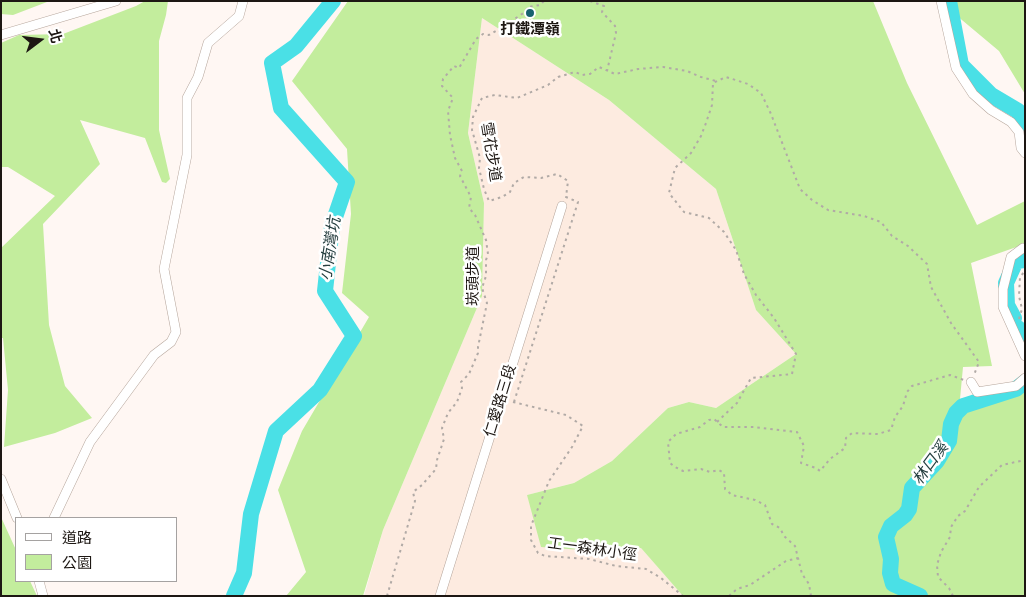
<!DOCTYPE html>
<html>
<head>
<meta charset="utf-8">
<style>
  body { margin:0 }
  #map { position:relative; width:1026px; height:597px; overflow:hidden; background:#fff7f3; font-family:"Sofia Sans Condensed","Noto Sans TC",sans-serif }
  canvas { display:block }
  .frame { position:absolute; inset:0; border:2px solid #1d1713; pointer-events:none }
  .legend { position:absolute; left:15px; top:517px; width:162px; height:65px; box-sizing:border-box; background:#fff; border:1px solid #a5a2a1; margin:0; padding:6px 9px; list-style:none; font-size:15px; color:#1d1713 }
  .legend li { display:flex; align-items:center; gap:10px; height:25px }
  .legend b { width:25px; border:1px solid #a5a2a1 }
  .north { position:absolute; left:15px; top:15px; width:50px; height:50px; -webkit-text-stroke:4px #fff; paint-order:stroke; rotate:75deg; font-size:14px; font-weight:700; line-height:20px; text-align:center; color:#1d1713 }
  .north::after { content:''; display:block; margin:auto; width:18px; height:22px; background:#1d1713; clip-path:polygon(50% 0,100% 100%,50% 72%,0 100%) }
</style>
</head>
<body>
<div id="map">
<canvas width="1026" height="597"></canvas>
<div class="frame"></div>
<ul class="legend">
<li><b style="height:6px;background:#fff"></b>道路</li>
<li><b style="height:14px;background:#c3ed9d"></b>公園</li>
</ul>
<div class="north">北</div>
</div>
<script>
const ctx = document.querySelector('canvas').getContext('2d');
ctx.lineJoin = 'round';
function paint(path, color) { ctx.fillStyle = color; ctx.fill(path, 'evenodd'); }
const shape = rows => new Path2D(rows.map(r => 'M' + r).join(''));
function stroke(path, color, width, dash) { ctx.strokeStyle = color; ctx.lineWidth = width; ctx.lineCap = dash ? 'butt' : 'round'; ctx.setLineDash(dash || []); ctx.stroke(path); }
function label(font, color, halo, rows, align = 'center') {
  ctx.font = font + ' "Sofia Sans Condensed","Noto Sans TC",sans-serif'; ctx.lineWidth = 5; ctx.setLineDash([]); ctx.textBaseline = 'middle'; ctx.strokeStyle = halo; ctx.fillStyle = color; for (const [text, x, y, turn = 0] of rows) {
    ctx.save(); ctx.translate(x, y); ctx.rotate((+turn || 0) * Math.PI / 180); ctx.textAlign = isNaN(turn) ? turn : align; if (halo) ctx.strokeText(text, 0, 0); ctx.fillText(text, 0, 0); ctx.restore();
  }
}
paint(shape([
  [482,18,609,100,716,189,756,310,796,354,716,408,689,402,668,408,612,461,574,483,527,495,609,552,626,548,641,548,683,596,364,596,383,530,482,296,484,203,468,133]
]), '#fdebe0');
paint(shape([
  [1,1,42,1,47,2,13,15,1,14],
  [145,1,168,1,166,15,159,41,159,130,170,179,166,183,162,182,145,138,80,120,100,164,43,224,49,325,65,386,92,418,55,433,4,447,8,390,3,338,1,338,1,248,55,196,8,167,1,167,1,43,19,35,63,34,136,6],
  [348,1,873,1,907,83,977,225,1025,201,1025,244,971,263,992,366,963,367,960,399,1023,393,1025,389,1025,596,683,596,641,548,626,548,609,552,541,547,527,495,574,483,612,461,668,408,689,402,716,408,796,354,756,310,716,189,609,100,482,18,468,133,484,203,482,296,383,530,363,596,286,596,306,572,278,490,302,431,369,317,342,293,351,214,347,149,292,81],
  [953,1,1025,1,1025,94,999,51,956,15],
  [1,517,16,550,16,581,30,581,37,596,1,596]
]), '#c3ed9d');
stroke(shape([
  [949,1,961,65,991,95,1018,111,1025,126],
  [1014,318,1007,305,1006,283,1016,261,1025,260],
  [1018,328,1025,342],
  [234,596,244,573,251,514,276,431,320,390,354,336,325,291,332,226,347,182,281,108,272,63,296,46,333,1],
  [920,596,893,584,890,573,891,559,886,537,891,526,905,515,909,509,912,488,937,461,949,441,951,424,956,413,963,406,1016,389,1025,382]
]), '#4ae0e6', 16);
const minor = shape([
  [941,1,956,68,973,94,991,110,1011,122,1019,132,1021,148,1025,153],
  [1,35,116,1],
  [1025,249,1023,248,1011,257,1003,289,1003,307,1025,356],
  [971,382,977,392,1016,386,1025,378],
  [1,479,17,518],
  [54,518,90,442,154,355,171,342,176,332,164,269,187,155,187,98,198,77,208,43,239,16,243,1],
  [39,581,43,596],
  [440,596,562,206]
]);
stroke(minor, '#b6a69c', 10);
stroke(shape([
  [590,1,604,6,602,12,615,26,616,33,607,71],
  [1019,319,1022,309,1019,296,1020,277,1025,271],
  [513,402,566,415,583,426,572,447,549,481,531,526,531,540,538,553,545,556,589,559,616,566,646,569,661,578,683,596],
  [514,402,578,202,566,197,568,181,557,174,541,178,524,177,514,183,510,192,502,197,489,201,484,189,479,168,480,158,472,130,473,117,482,98,495,95,517,98,548,85,558,77,575,72,582,75,590,74,599,67,615,74,638,69,663,67,687,71,701,77,716,81],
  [717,422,737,403,751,378,792,374,796,354,774,318,756,295,744,274,736,250,724,232,709,218,684,212,669,193,675,168,691,153,701,136,706,123,712,105,713,83,726,77,748,84,761,93,771,114,800,189,812,200,828,210,864,216,881,222,892,236,908,246,927,264,931,287,951,323,979,362,974,375],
  [387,596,415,501,413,492,422,485,436,469,437,460,444,439,442,428,448,413,457,402,462,388,461,382,469,374,478,353,478,347,487,303,482,288,486,276,486,260,488,254,486,240,475,215,469,208,471,197,460,176,462,171,455,158,450,135,448,111,453,98,442,86,443,79,454,66,459,68,476,39,483,34,489,35,504,26,525,12,528,7,540,5,544,1],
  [729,596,737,589,750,585,786,561,798,558],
  [811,596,809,584,802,574,795,546,784,536,780,528,772,524,765,505,755,500,732,495,725,489,724,473,719,470,710,472,701,469,683,471,675,467,670,463,668,442,676,434,700,427,709,420,714,419,723,427,754,427,797,432,804,446,801,463,816,468,820,471,830,459,845,448,846,438,852,433,878,434,891,430,895,417,903,406,907,392,912,386,950,375,964,380],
  [953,596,949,588,938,577,937,565,941,552,950,537,951,527,958,516,965,511,979,487,1002,465,1025,460]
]), '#b1aaa6', 2, [2.5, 4]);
stroke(minor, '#fff', 9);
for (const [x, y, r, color] of [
  [530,13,5,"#17626f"]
]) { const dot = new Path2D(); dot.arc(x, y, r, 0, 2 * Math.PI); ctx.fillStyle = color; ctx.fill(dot); stroke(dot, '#fff', 2); }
label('bold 15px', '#1d1713', '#fff', [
  ["打鐵潭嶺",530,30]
]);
label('15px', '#1d1713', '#fff', [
  ["雪花步道",490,152,81],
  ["崁頭步道",474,276,-90],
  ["仁愛路三段",501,401,-73],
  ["工一森林小徑",592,550,8]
]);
label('italic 16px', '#263f40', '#fff', [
  ["小南灣坑",331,249,-81],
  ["林口溪",931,464,-54]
]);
</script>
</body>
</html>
